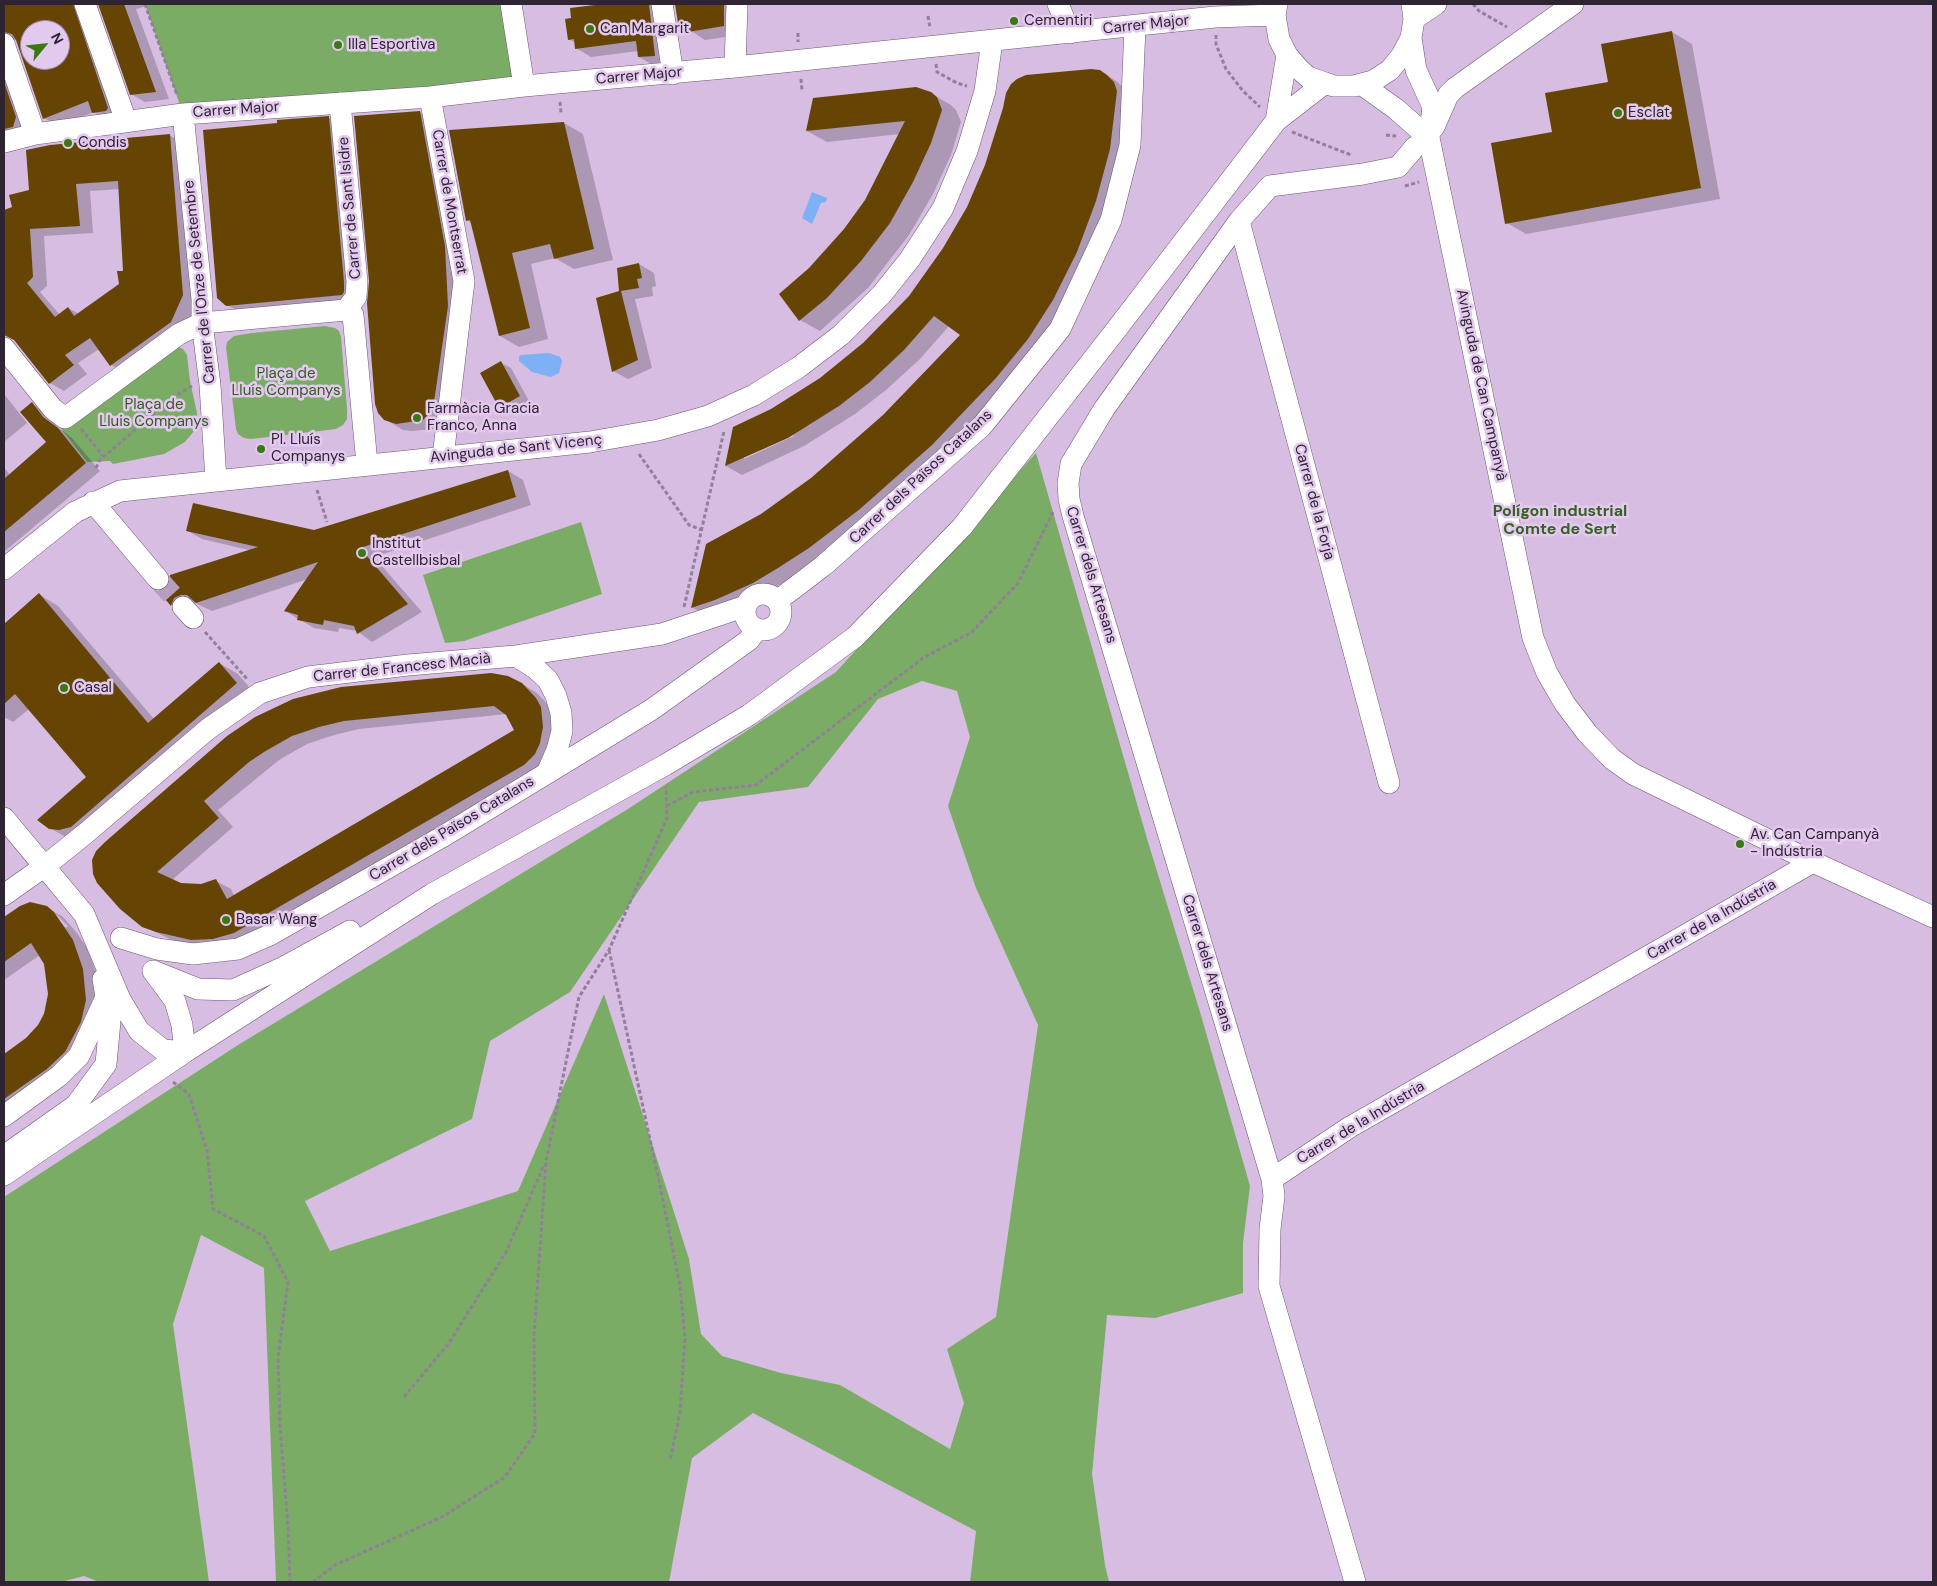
<!DOCTYPE html>
<html>
<head>
<meta charset="utf-8">
<style>
  body { margin:0 }
  #map { position:relative; width:1937px; height:1586px; overflow:hidden; background:#d7bde1; font-family:"DM Sans",sans-serif }
  canvas { display:block }
  .frame { position:absolute; inset:0; border:5px solid #2e2432; pointer-events:none }
  .north { position:absolute; left:20px; top:20px; width:50px; height:50px; box-sizing:border-box; background:#e4c9ef; border:1px solid #9b87a3; border-radius:50%; rotate:62deg; font-size:14px; font-weight:700; line-height:20px; text-align:center; color:#2e2432 }
  .north::after { content:''; display:block; margin:auto; width:18px; height:22px; background:#3a7813; clip-path:polygon(50% 0,100% 100%,50% 72%,0 100%) }
</style>
</head>
<body>
<div id="map">
<canvas width="1937" height="1586"></canvas>
<div class="frame"></div>
<div class="north">N</div>
</div>
<script>
const ctx = document.querySelector('canvas').getContext('2d');
ctx.lineJoin = 'round';
function paint(path, color) { ctx.fillStyle = color; ctx.fill(path, 'evenodd'); }
const shape = rows => new Path2D(rows.map(r => 'M' + r).join(''));
function stroke(path, color, width, dash) { ctx.strokeStyle = color; ctx.lineWidth = width; ctx.lineCap = dash ? 'butt' : 'round'; ctx.setLineDash(dash || []); ctx.stroke(path); }
function label(font, color, halo, rows, align = 'center') {
  ctx.font = font + ' "DM Sans",sans-serif'; ctx.lineWidth = 5; ctx.setLineDash([]); ctx.textBaseline = 'middle'; ctx.strokeStyle = halo; ctx.fillStyle = color; for (const [text, x, y, turn = 0] of rows) {
    ctx.save(); ctx.translate(x, y); ctx.rotate((+turn || 0) * Math.PI / 180); ctx.textAlign = isNaN(turn) ? turn : align; if (halo) ctx.strokeText(text, 0, 0); ctx.fillText(text, 0, 0); ctx.restore();
  }
}
paint(shape([
  [145,4,507,4,524,86,183,114],
  [325,326,335,328,339,331,341,337,347,409,347,419,343,425,336,429,251,439,244,438,238,434,236,429,226,347,227,342,234,336,252,333],
  [177,346,183,349,187,355,190,381,197,413,194,431,185,442,164,454,113,464,110,461,87,462,61,429],
  [1036,453,1148,842,1200,1012,1250,1186,1243,1243,1243,1293,1155,1318,1107,1315,1092,1474,1105,1565,1109,1582,970,1582,976,1531,753,1413,692,1458,669,1582,276,1582,264,1268,201,1235,173,1324,209,1582,99,1582,84,1576,61,1582,4,1582,4,1197,238,1045,628,809,836,672],
  [922,681,957,691,970,737,948,806,976,888,1038,1025,996,1317,947,1349,964,1403,950,1449,840,1385,781,1373,722,1356,701,1334,689,1259,604,994,518,1191,330,1251,305,1201,472,1119,490,1041,570,992,699,802,808,787,878,699],
  [581,522,602,594,464,641,445,643,423,575]
]), '#7bac66');
paint(shape([
  [812,192,827,198,826,202,821,203,812,224,802,218],
  [549,353,560,357,562,361,559,373,551,377,532,372,519,361,519,357,521,355]
]), '#7eb0f5');
paint(shape([
  [4,4,90,4,122,117,107,120,94,112,58,126,44,118,17,39,15,40,8,44,30,126,4,136],
  [30,30,60,30,60,60,30,60],
  [99,4,146,4,147,6,136,9,169,99,145,102,131,94],
  [613,4,669,4,670,64,655,66,639,57,638,51,591,57,576,48,575,43,569,39,572,19,571,9],
  [676,4,740,4,739,35,705,40,679,23],
  [1672,32,1692,44,1720,199,1526,234,1507,223,1554,133,1609,83],
  [1100,71,1116,81,1130,93,1132,101,1085,278,1012,387,825,557,769,591,731,609,708,616,693,608,707,544,761,516,811,479,883,416,962,335,949,326,920,359,886,390,855,414,804,446,742,475,726,466,734,428,772,410,820,380,864,344,910,296],
  [793,434,794,436,744,459,744,456],
  [930,93,951,105,956,110,961,122,951,155,933,194,909,235,868,288,820,331,800,320,810,269,845,230,866,201,900,134,827,142,807,131],
  [420,112,434,121,462,314,442,424,434,429,411,431,403,430,388,421,379,413],
  [328,118,343,126,358,301,242,313,227,305],
  [564,123,583,134,613,260,574,269,555,258,531,264,548,339,519,347,500,336,472,223,467,220],
  [169,135,183,143,197,303,185,330,125,373,111,365,99,349,78,363,87,374,64,391,50,383,16,341,4,332,4,211,14,208,31,190],
  [120,189,124,272,121,284,79,314,68,308,60,315,40,292,47,286,44,236,93,233,90,191],
  [639,264,654,273,656,286,652,287,653,296,635,299,652,368,628,379,613,371,621,292,618,269],
  [501,363,511,368,529,401,509,412,500,407],
  [4,394,27,423,4,442],
  [32,404,46,412,58,427,72,438,100,471,4,552,4,467,10,475,48,443],
  [508,471,523,480,531,505,374,557,422,612,372,642,357,631,339,628,338,632,314,628,285,611,308,579,212,611,195,603,189,606,186,614,172,605,160,592,253,551,202,539,188,531,314,531],
  [40,595,58,606,154,719,219,663,238,674,255,694,69,839,50,828,88,777,29,709,13,722,4,717,4,626],
  [522,684,537,693,551,708,557,736,539,773,229,946,207,948,172,940,143,926,120,908,228,737],
  [507,714,515,731,234,896,231,889,216,881,201,885,181,884,172,880,233,827,218,810,279,760,307,744,334,735,359,729],
  [20,907,46,908,62,916,77,933,88,950,98,979,95,1031,4,1117,4,1055,27,1039,39,1025,48,1003,50,985,46,964,40,955,4,980,4,919],
  [51,912,54,912,68,926,66,928]
]), '#0003');
paint(shape([
  [4,4,73,4,108,108,106,111,92,113,88,101,43,119,16,40,12,34,4,32],
  [30,30,60,30,60,60,30,60],
  [98,4,124,4,156,92,130,95],
  [603,4,649,4,655,56,638,57,636,41,575,49,574,39,568,40,565,19,571,18,570,8],
  [675,4,724,4,724,26,688,32,678,23],
  [1672,31,1701,188,1505,224,1491,143,1552,132,1545,93,1608,82,1601,44],
  [1091,69,1100,70,1107,75,1114,82,1117,91,1110,149,1096,201,1077,252,1053,300,1028,339,996,378,932,445,860,509,809,548,778,568,753,583,715,600,691,608,706,544,761,514,811,478,883,415,960,335,934,316,904,350,870,382,839,406,788,438,725,466,733,427,771,409,820,378,863,343,909,296,943,248,967,207,985,165,1003,108,1006,93,1011,84,1017,79,1026,75],
  [4,82,16,117,13,127,4,129],
  [916,87,931,92,937,97,942,110,931,143,913,182,890,223,861,261,827,298,799,321,779,294,809,268,844,229,865,200,905,121,806,131,813,98],
  [420,111,445,246,448,306,433,409,423,420,396,424,384,420,378,413,375,404,367,303,369,281,354,116],
  [329,116,344,282,344,292,342,295,226,306,217,298,203,130,277,123,277,120],
  [564,122,594,249,554,259,550,244,512,253,530,328,499,336,470,220,466,221,449,130],
  [170,134,183,295,171,322,110,366,90,338,65,355,74,365,49,384,14,340,4,335,4,210,12,207,9,195,29,190,26,150,50,145],
  [118,181,123,271,117,271,119,284,74,316,68,307,55,317,27,283,33,277,30,229,80,226,76,184],
  [639,263,642,278,637,279,639,288,621,291,638,360,612,372,596,298,619,291,617,268],
  [501,361,520,396,499,408,480,373],
  [32,402,43,417,58,428,86,463,4,532,4,479,46,442,20,412],
  [508,470,516,497,360,548,408,604,357,634,354,626,324,620,323,625,297,620,298,615,284,611,318,562,196,603,187,595,181,595,174,598,171,606,158,591,166,588,170,583,170,575,258,547,186,531,193,503,314,530],
  [39,593,148,723,219,662,237,683,71,827,59,830,49,829,37,820,86,777,15,694,4,704,4,624],
  [491,673,508,676,522,683,536,698,541,707,543,727,540,743,535,754,524,765,234,933,213,939,191,940,156,932,142,927,120,909,97,883,93,874,92,860,96,851,105,842,227,736,255,717,293,699,341,687],
  [494,706,506,715,514,730,227,899,216,879,201,884,181,883,157,872,219,818,204,801,249,762,264,752,292,736,319,727,344,721],
  [30,902,47,906,54,912,73,940,83,969,86,1000,81,1022,65,1052,47,1069,4,1099,4,1054,26,1038,38,1025,44,1014,48,994,44,964,31,943,4,962,4,917,20,906]
]), '#664504');
stroke(shape([
  [158,579,183,607]
]), '#b59ebe', 21, [21, 11]);
const minor = shape([
  [85,4,126,121],
  [511,4,524,86],
  [662,4,673,74],
  [1058,4,1070,33],
  [1277,4,1275,15,1279,39,1287,55,1299,69,1308,77,1325,83,1334,86,1354,86,1373,81,1390,70,1402,55,1411,38,1414,19,1412,4],
  [1414,19,1436,4],
  [1411,38,1416,70,1433,107,1429,138,1533,638,1547,673,1565,704,1587,733,1612,759,1633,774,1813,862,1933,917],
  [4,44,35,134],
  [735,67,737,4],
  [1361,84,1396,109,1429,138],
  [430,97,464,281,443,457],
  [340,103,357,282,356,297,346,310],
  [183,114,202,299,202,323,210,385,216,480],
  [1276,121,1287,55],
  [1434,127,1448,95,1455,88,1573,4],
  [4,142,35,134,183,114,430,97,524,86,735,67,1215,17,1275,15],
  [1239,221,1389,783],
  [4,348,53,409,65,418,179,334,202,323,346,310,353,315,367,464],
  [93,502,158,579],
  [4,569,75,512,120,491,590,442,658,430,708,416,754,395,799,367,841,335,882,294,910,259,943,208,967,151,985,91,992,41],
  '745 612a18 18 0 1 1 36 0a18 18 0 1 1-36 0Z',
  [777,601,823,566,982,426,1060,329,1111,220,1130,145,1135,27],
  [183,607,193,618],
  [516,656,535,668,548,680,556,696,561,713,562,731,557,750,548,771],
  [4,818,84,914,120,999,139,1031,163,1050,185,1052],
  [4,895,45,866,86,833,208,729,260,693,308,677,408,665,516,656,662,634,746,606],
  [121,938,157,949,193,954,238,949,270,935,442,837,651,710,749,640,757,629],
  [153,971,198,989,233,990,284,967,350,931],
  [153,971,175,1001,182,1025,185,1052],
  [4,1116,59,1076,79,1056,107,995],
  [4,1156,76,1105,106,1064,110,1021,103,979],
  [4,1175,185,1052,432,894,665,765,749,715,855,637,962,527,1119,326,1276,121,1325,83],
  [1272,1179,1350,1127,1813,862],
  [1355,1582,1269,1286,1270,1229,1274,1196,1272,1179,1073,516,1069,499,1068,483,1071,464,1104,409,1239,221,1270,186,1363,174,1398,167,1415,147,1429,138]
]);
stroke(minor, '#6d5576', 22);
stroke(shape([
  [145,4,177,95],
  [1473,4,1479,11,1507,27],
  [928,16,930,28],
  [798,33,798,42],
  [1216,35,1216,44,1226,69,1243,91,1260,107],
  [936,64,937,72,957,83,967,86],
  [801,79,802,91],
  [560,102,561,113],
  [1292,132,1351,155],
  [1386,135,1396,136],
  [1405,186,1419,182],
  [81,429,104,457],
  [639,454,689,525,702,530],
  [96,468,99,461,173,397,192,386],
  [317,490,327,522],
  [684,607,724,431],
  [205,632,248,680],
  [667,806,693,792,756,785,923,658,972,632,1018,583,1053,512],
  [609,950,659,1181,680,1286,685,1338,680,1412,670,1461],
  [173,1082,189,1094,207,1150,213,1209,264,1236,288,1282,278,1358,280,1425,288,1525,290,1582],
  [404,1397,449,1343,506,1252,544,1165],
  [313,1582,335,1565,442,1517,505,1477,535,1433,534,1335,546,1162,579,997,609,950,667,818,666,787]
]), '#927f9a', 3, [4, 2.5]);
stroke(minor, '#fff', 21);
for (const [x, y, r, color] of [
  [1014,21,5,"#3a7813"],
  [590,29,5,"#3a7813"],
  [338,45,5,"#3a7813"],
  [1618,113,5,"#3a7813"],
  [68,143,5,"#3a7813"],
  [417,418,5,"#3a7813"],
  [261,449,5,"#3a7813"],
  [362,553,5,"#3a7813"],
  [64,688,5,"#3a7813"],
  [1740,844,5,"#3a7813"],
  [226,920,5,"#3a7813"]
]) { const dot = new Path2D(); dot.arc(x, y, r, 0, 2 * Math.PI); ctx.fillStyle = color; ctx.fill(dot); stroke(dot, '#e4c9ef', 2); }
label('15px', '#2e2432', '#e4c9ef', [
  ["Cementiri",1024,21],
  ["Can Margarit",600,29],
  ["Illa Esportiva",348,45],
  ["Esclat",1628,113],
  ["Condis",78,143],
  ["Farmàcia Gracia",427,409],
  ["Franco, Anna",427,426],
  ["Pl. Lluís",271,440],
  ["Companys",271,457],
  ["Institut",372,544],
  ["Castellbisbal",372,561],
  ["Casal",74,688],
  ["Av. Can Campanyà",1750,835],
  ["- Indústria",1750,852],
  ["Basar Wang",236,920]
], 'left');
label('15px', '#2e2432', '#e4c9ef', [
  ["Carrer Major",1146,25,-6],
  ["Carrer Major",639,76,-5],
  ["Carrer Major",236,110,-4],
  ["Carrer de Montserrat",449,202,80],
  ["Carrer de Sant Isidre",350,208,-95],
  ["Carrer de l'Onze de Setembre",200,282,-96],
  ["Avinguda de Can Campanyà",1481,385,78],
  ["Avinguda de Sant Vicenç",516,449,-6],
  ["Carrer dels Països Catalans",921,477,-43],
  ["Carrer de la Forja",1314,502,75],
  ["Carrer dels Artesans",1091,575,73],
  ["Carrer de Francesc Macià",402,668,-6],
  ["Carrer dels Països Catalans",452,829,-31],
  ["Carrer de la Indústria",1712,920,-30],
  ["Carrer dels Artesans",1207,963,73],
  ["Carrer de la Indústria",1361,1123,-31]
]);
label('15px', '#325b1c', '#e4c9ef', [
  ["Plaça de",286,374],
  ["Lluís Companys",286,391],
  ["Plaça de",154,405],
  ["Lluis Companys",154,422]
]);
label('bold 16px', '#386125', '#e4c9ef', [
  ["Polígon industrial",1560,512],
  ["Comte de Sert",1560,530]
]);
</script>
</body>
</html>
